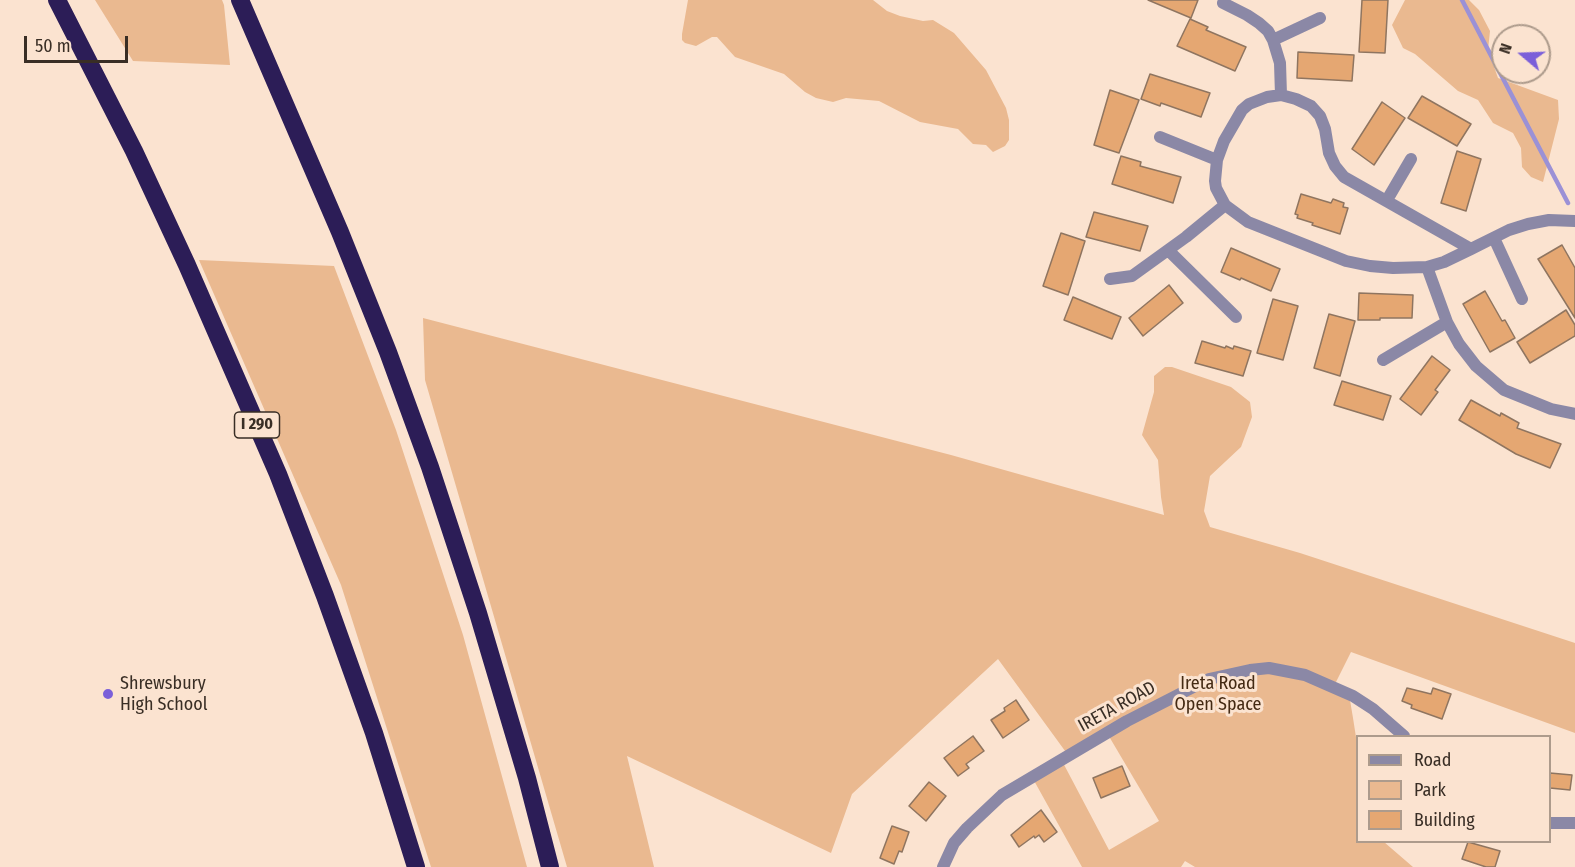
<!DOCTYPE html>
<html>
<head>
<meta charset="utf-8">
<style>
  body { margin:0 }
  #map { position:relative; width:1575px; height:867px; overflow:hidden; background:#fbe3d0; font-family:"Fira Sans Condensed",sans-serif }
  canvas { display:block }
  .legend { position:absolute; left:1356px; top:735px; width:195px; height:108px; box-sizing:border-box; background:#fbe3d0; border:2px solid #ad9b8c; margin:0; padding:8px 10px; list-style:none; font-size:18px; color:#392e25 }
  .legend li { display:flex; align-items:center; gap:12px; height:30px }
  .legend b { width:30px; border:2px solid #ad9b8c }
  .north { position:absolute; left:1491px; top:24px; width:60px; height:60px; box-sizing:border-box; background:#fbe3d0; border:2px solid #ad9b8c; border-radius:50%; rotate:289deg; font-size:16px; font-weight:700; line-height:24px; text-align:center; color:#392e25 }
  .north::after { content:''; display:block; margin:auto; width:21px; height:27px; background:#7b5fd9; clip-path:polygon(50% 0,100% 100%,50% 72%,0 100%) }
  .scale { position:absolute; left:24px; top:36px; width:104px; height:27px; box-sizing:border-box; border:3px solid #392e25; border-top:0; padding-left:8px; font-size:18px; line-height:21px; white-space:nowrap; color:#392e25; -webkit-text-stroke:4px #fbe3d0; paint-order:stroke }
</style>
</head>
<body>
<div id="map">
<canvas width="1575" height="867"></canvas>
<ul class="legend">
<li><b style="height:8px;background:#8b88a6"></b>Road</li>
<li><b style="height:16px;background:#eab990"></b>Park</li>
<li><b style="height:16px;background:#e5a772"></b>Building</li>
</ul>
<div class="north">N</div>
<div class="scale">50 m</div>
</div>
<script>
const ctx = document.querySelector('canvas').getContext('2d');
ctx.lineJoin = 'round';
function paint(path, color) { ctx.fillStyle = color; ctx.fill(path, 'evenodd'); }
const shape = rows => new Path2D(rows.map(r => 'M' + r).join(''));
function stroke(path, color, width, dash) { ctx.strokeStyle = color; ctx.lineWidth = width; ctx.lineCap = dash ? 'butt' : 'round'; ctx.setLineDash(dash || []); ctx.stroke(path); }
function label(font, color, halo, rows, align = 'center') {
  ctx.font = font + ' "Fira Sans Condensed",sans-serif'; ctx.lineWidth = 6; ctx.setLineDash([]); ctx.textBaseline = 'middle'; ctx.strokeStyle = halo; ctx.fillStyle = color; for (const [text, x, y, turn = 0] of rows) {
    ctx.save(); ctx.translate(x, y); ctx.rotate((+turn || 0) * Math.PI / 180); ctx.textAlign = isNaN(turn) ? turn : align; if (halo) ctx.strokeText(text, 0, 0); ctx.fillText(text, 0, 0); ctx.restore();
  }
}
paint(shape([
  [95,0,222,0,224,5,230,65,133,61],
  [688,0,873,0,887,11,900,16,923,21,933,20,954,33,986,70,1006,108,1009,120,1009,140,1005,146,993,152,986,145,973,144,958,129,920,122,879,101,846,98,833,102,816,98,805,92,784,74,735,57,717,37,712,37,696,46,685,43,682,40,682,34],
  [1405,0,1469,0,1479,10,1490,31,1488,50,1498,78,1558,100,1559,119,1543,182,1531,177,1522,167,1521,148,1513,133,1493,123,1478,100,1458,91,1415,54,1403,48,1392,25],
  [199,260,334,266,396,430,463,635,527,867,431,867,341,585],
  [423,318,951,455,1164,515,1161,497,1158,460,1142,435,1154,392,1154,376,1165,367,1172,367,1231,387,1250,402,1252,417,1241,447,1210,476,1204,511,1210,527,1300,553,1575,643,1575,733,1351,652,1334,686,1349,694,1353,718,1358,750,1358,842,1384,842,1413,867,1195,867,1185,861,1181,867,1082,867,1032,777,1061,759,1109,850,1159,821,1107,733,1068,755,998,659,852,794,831,853,627,756,654,867,567,867,425,380]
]), '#eab990');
stroke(shape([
  [1462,0,1568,203]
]), '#9b91d6', 4.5);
const building = shape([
  [1148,0,1198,0,1191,18,1148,0],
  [1362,0,1388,0,1385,53,1359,52,1362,0],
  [1190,19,1208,27,1206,30,1246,47,1235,71,1177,46,1190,19],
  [1298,52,1354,55,1352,81,1297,78,1298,52],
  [1150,74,1210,93,1201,117,1161,103,1160,106,1141,99,1150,74],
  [1110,90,1139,100,1119,153,1094,145,1110,90],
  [1422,96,1471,124,1457,146,1408,118,1422,96],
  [1382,102,1405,118,1374,165,1352,149,1382,102],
  [1457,151,1481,159,1466,211,1441,203,1457,151],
  [1121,156,1141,162,1140,166,1181,177,1173,203,1112,184,1121,156],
  [1301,194,1331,203,1333,199,1344,203,1343,207,1348,208,1340,234,1312,225,1313,223,1297,218,1298,215,1295,214,1301,194],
  [1094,212,1148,226,1140,251,1086,237,1094,212],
  [1061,233,1085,241,1068,295,1043,286,1061,233],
  [1562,245,1575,268,1575,318,1538,259,1562,245],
  [1231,248,1280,269,1271,291,1241,278,1240,280,1221,272,1231,248],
  [1169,285,1183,303,1143,336,1129,318,1169,285],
  [1485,291,1502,321,1505,320,1515,338,1490,352,1463,304,1485,291],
  [1359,293,1413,295,1412,318,1380,318,1380,320,1358,320,1359,293],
  [1073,297,1121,317,1112,339,1064,320,1073,297],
  [1273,299,1298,306,1283,360,1257,353,1273,299],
  [1566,310,1575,325,1575,336,1530,363,1517,342,1566,310],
  [1329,314,1355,321,1340,376,1314,368,1329,314],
  [1202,341,1225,348,1226,346,1233,349,1234,346,1251,351,1243,376,1195,363,1202,341],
  [1432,356,1450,370,1435,390,1438,392,1421,415,1400,399,1432,356],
  [1342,381,1391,396,1383,420,1334,405,1342,381],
  [1471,400,1500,416,1501,413,1519,423,1517,428,1561,444,1550,468,1516,454,1459,420,1471,400],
  [1407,688,1431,694,1433,688,1451,694,1442,719,1411,708,1412,705,1402,701,1407,688],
  [1016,700,1029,720,1003,738,991,720,1005,711,1004,708,1016,700],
  [973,736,984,751,966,764,969,768,958,776,944,758,973,736],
  [1122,766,1130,786,1101,798,1093,778,1122,766],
  [1550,773,1572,775,1570,790,1550,788,1550,773],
  [929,782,946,796,926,821,909,806,929,782],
  [1041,810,1057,832,1044,842,1039,835,1035,838,1034,836,1019,847,1011,835,1041,810],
  [892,826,909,832,902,852,899,851,894,864,880,858,892,826],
  [1468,842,1500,851,1495,867,1486,867,1462,859,1468,842]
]);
paint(building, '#e5a772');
stroke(building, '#8f7560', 1.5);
stroke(shape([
  [1223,3,1247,15,1259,23,1268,31,1273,40],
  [1281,95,1280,63,1273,40,1320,18],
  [1160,137,1217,160],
  [1387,200,1411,159],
  [1494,238,1522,299],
  [1471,249,1344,177,1335,166,1329,153,1325,129,1320,116,1311,106,1296,99,1281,95,1267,97,1249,104,1242,110,1224,141,1217,160,1215,181,1216,188,1225,205,1248,222,1346,261,1370,266,1393,268,1427,267,1444,262,1471,249,1509,230,1528,224,1549,220,1575,221],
  [1168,250,1236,317],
  [1427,267,1447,322,1459,344,1476,366,1504,390,1551,409,1575,414],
  [1110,279,1132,276,1186,237,1225,205],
  [1383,360,1447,322],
  [1550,823,1575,823],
  [943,867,954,843,967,828,1002,795,1127,721,1209,679,1250,670,1269,668,1305,675,1353,696,1373,709,1404,736]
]), '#8b88a6', 12);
stroke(shape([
  [57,0,134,151,187,265,278,474,325,596,374,733,416,867],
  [240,0,340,232,388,352,430,467,478,613,527,778,550,867]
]), '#2c1d57', 18);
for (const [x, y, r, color] of [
  [108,694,6,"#7b5fd9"]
]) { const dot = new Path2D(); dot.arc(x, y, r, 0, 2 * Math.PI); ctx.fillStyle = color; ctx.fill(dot); stroke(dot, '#fbe3d0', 2); }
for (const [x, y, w] of [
  [257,425,45]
]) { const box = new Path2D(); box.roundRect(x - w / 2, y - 13, w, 26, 4.5); ctx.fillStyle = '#fbe3d0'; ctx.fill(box); stroke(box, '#392e25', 1.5); }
label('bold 16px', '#392e25', null, [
  ["I 290",257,425]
]);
label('18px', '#392e25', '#fbe3d0', [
  ["Shrewsbury",120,684],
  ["High School",120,705]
], 'left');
label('18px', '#442a13', '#fbe3d0', [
  ["Ireta Road",1218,684],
  ["Open Space",1218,705]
]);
label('18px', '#392e25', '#fbe3d0', [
  ["IRETA ROAD",1117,707,-29]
]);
</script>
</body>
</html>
